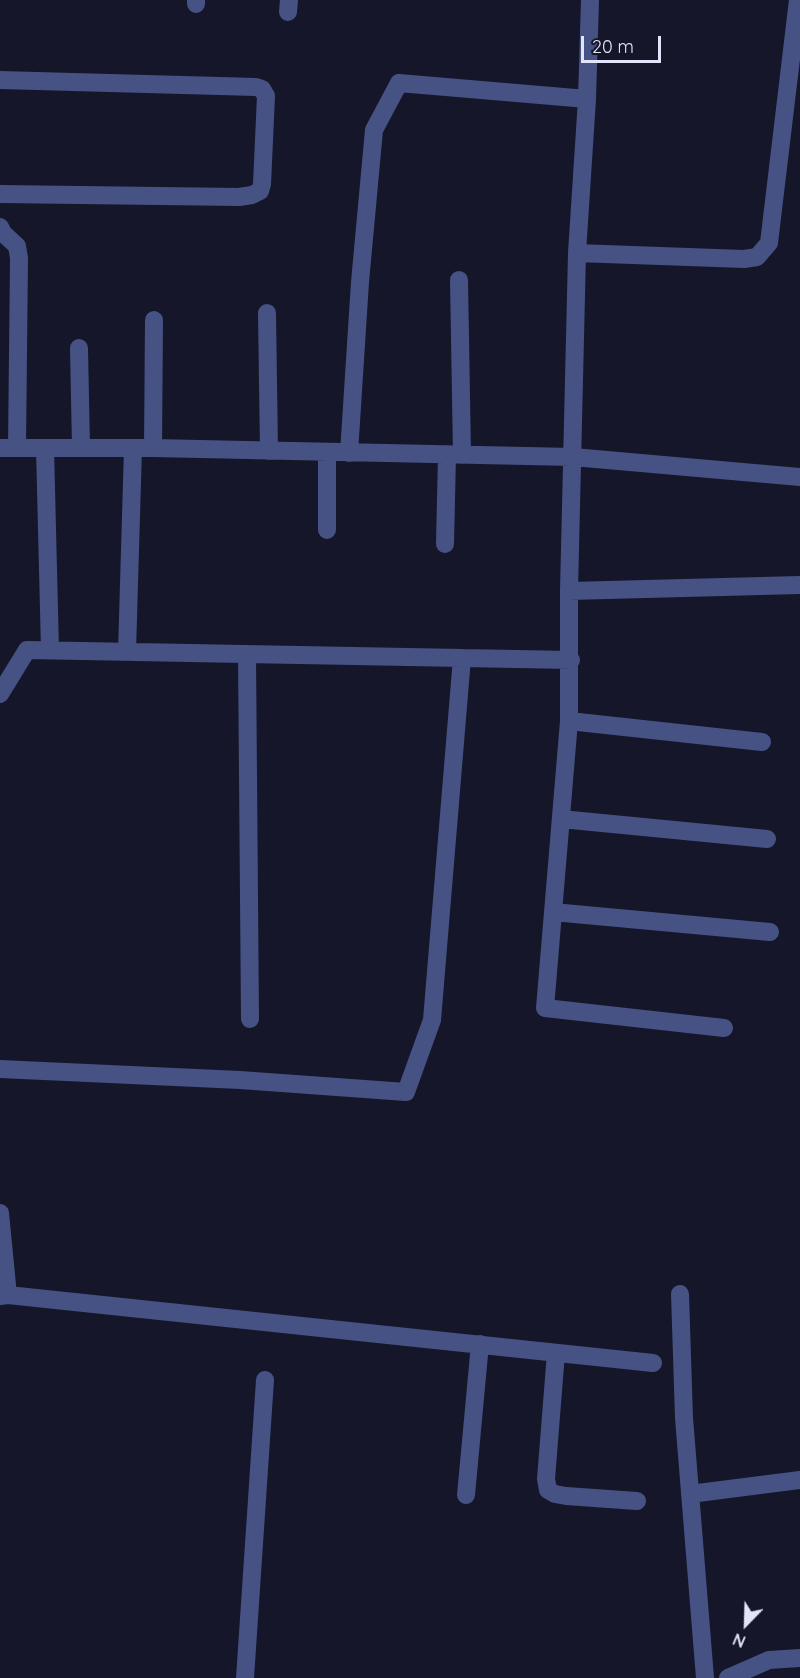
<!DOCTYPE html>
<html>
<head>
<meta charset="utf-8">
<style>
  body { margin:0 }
  #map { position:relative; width:800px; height:1678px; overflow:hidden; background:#15162a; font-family:Quicksand,sans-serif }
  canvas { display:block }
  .north { position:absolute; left:716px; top:1594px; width:60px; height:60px; -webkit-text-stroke:4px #15162a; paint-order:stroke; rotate:203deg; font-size:16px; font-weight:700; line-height:24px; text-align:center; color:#e1e4fb }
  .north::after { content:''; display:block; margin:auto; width:21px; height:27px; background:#e1e4fb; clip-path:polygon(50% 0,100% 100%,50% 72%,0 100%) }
  .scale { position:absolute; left:581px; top:36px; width:80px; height:27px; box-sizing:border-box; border:3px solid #e1e4fb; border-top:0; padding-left:8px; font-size:18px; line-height:21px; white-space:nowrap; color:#e1e4fb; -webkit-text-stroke:4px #15162a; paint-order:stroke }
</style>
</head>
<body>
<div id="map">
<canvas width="800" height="1678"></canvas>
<div class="north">N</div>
<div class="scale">20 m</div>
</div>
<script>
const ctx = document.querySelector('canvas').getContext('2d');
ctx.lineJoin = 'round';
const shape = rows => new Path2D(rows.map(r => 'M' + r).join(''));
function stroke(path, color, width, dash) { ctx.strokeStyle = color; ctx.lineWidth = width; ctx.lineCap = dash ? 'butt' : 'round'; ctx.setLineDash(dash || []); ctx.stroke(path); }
stroke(shape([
  [590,0,587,99,577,253,569,591,569,721,545,1008,724,1028],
  [196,4,196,0],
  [288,12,289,0],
  [0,80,256,87,262,89,266,96,262,184,260,191,252,195,239,197,0,194],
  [0,227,3,233,17,246,19,258,17,448],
  [577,253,744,259,757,257,769,243,798,0],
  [459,280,462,455],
  [267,313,269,451],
  [79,348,81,448],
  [0,448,153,448,573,457,800,477],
  [45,448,50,650],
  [153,448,154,320],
  [349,453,360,282,374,130,399,83,587,99],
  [327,530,327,452],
  [445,544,447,455],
  [569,591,800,585],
  [127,652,133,448],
  [247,654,250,1019],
  [0,694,27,650,571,660],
  [569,721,762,742],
  [561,819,767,839],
  [553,912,770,932],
  [0,1069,240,1080,406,1092,432,1020,462,658],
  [0,1213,8,1295,0,1296],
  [680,1294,684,1418,705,1678],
  [8,1295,653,1363],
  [556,1353,546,1479,548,1490,555,1494,566,1496,637,1501],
  [690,1494,800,1480],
  [466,1495,480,1344],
  [245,1678,265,1380],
  [728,1678,769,1660,800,1658]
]), '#455283', 18);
</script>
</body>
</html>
